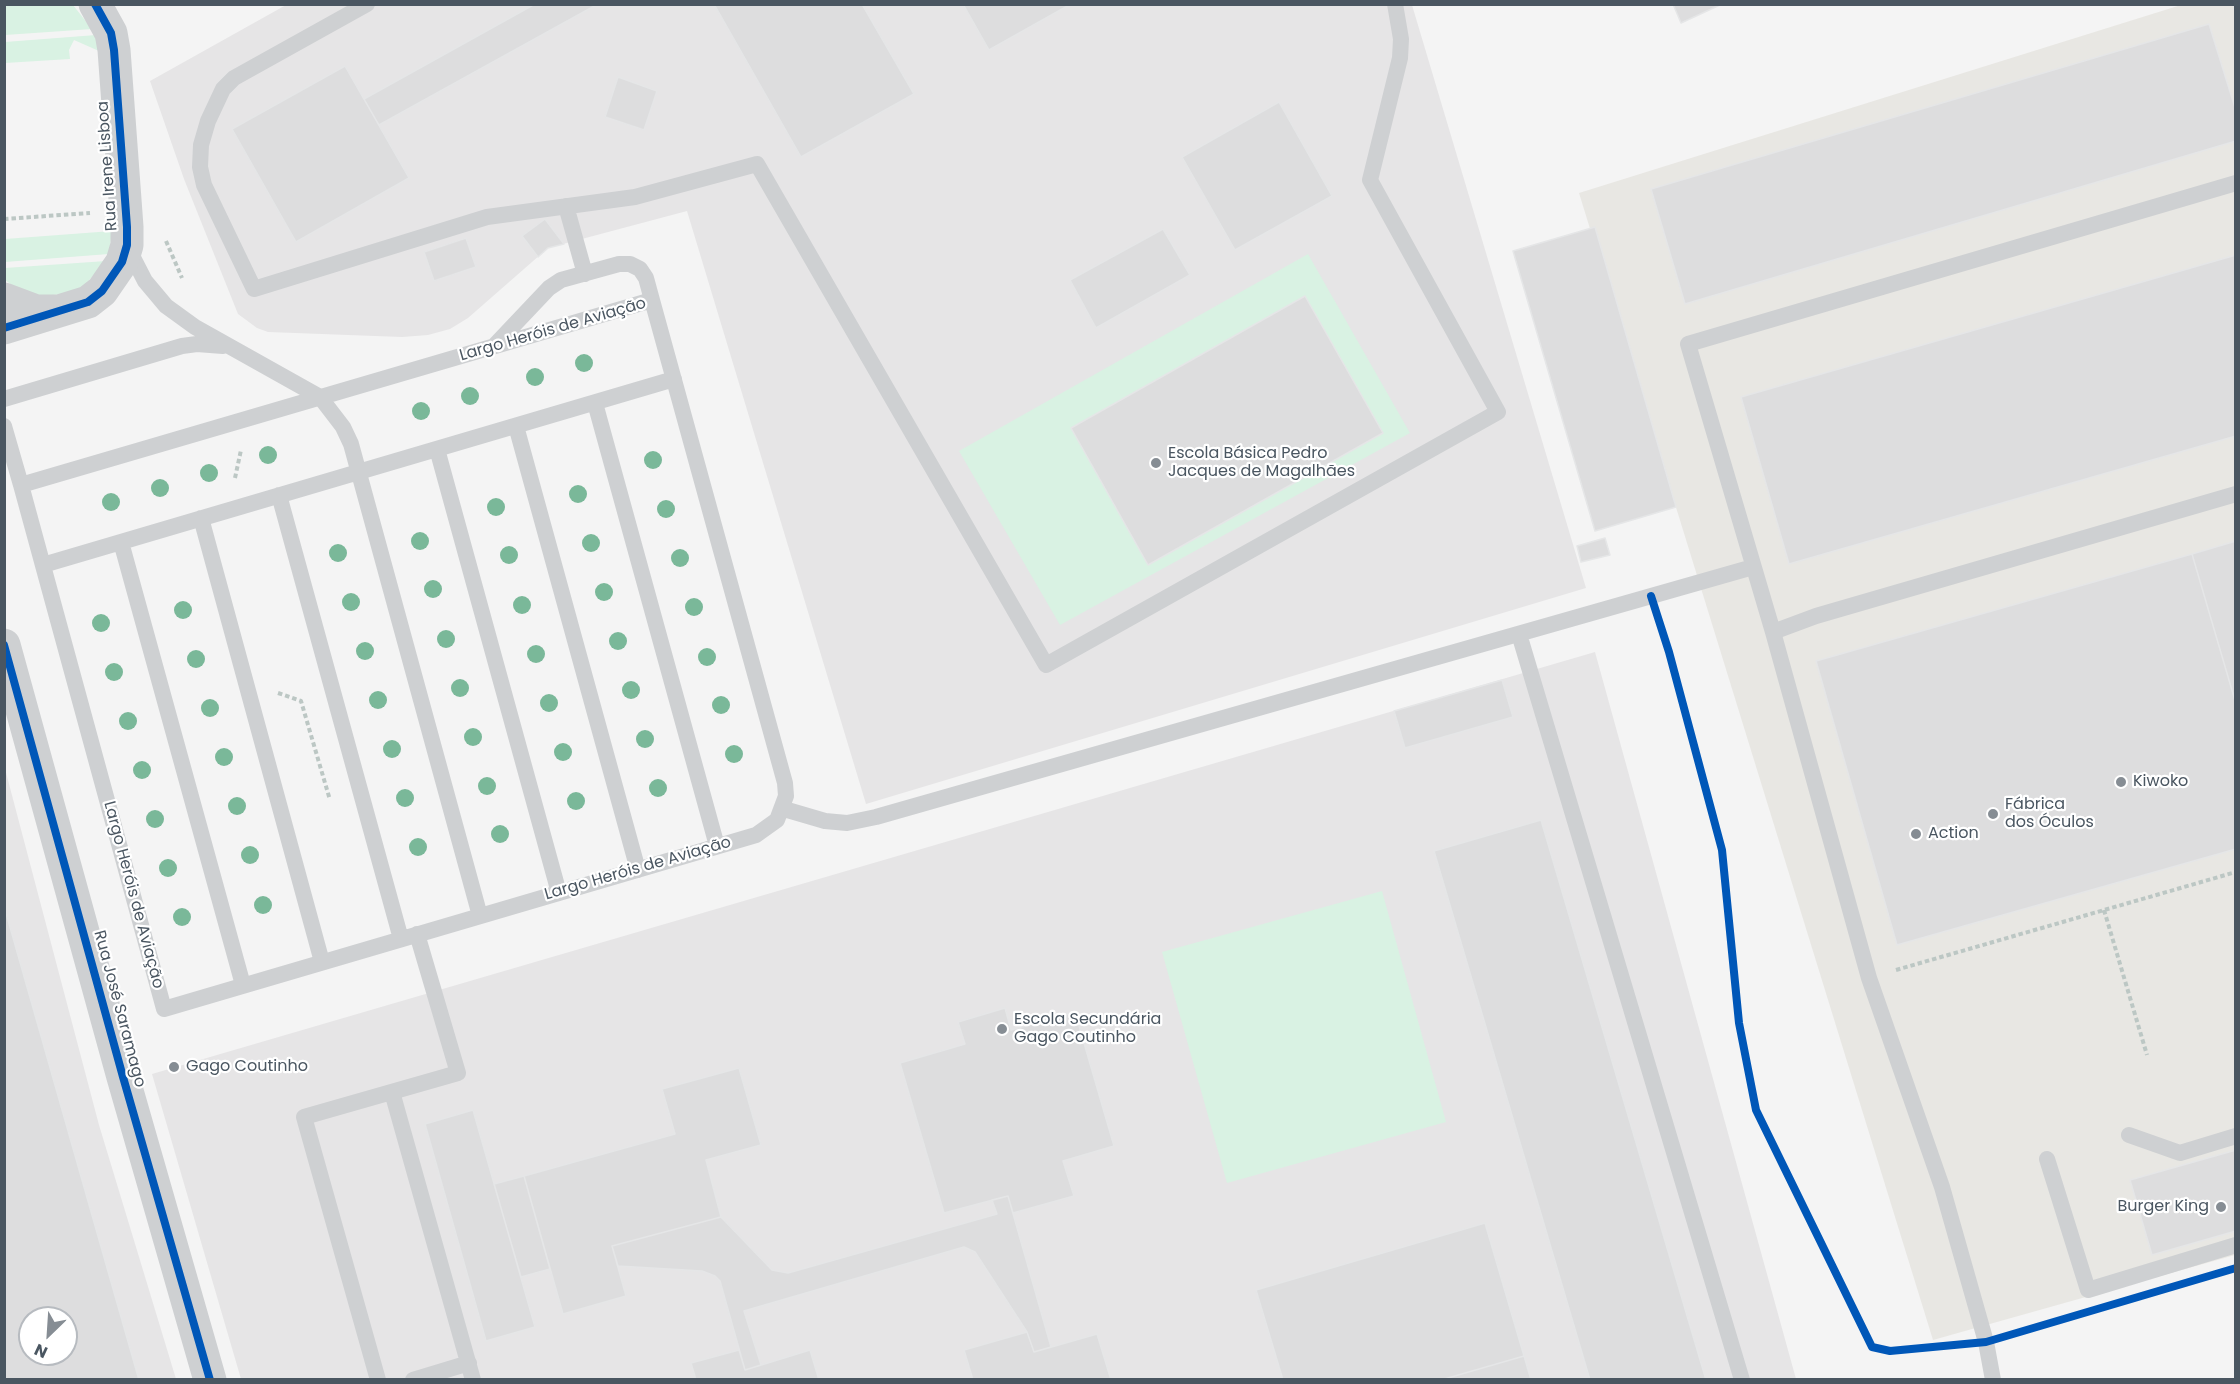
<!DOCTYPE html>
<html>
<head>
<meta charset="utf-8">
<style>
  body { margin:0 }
  #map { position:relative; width:2240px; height:1384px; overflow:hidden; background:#f4f4f4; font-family:Poppins,sans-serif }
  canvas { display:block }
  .frame { position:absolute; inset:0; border:6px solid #4a5661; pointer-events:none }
  .north { position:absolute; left:18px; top:1306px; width:60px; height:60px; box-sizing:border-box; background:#fff; border:2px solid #b7bbc0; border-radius:50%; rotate:205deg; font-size:16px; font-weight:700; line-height:24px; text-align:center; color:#4a5661 }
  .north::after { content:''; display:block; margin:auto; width:21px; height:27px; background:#868d94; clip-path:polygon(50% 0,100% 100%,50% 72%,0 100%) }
</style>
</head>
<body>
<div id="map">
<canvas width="2240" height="1384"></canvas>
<div class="frame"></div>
<div class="north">N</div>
</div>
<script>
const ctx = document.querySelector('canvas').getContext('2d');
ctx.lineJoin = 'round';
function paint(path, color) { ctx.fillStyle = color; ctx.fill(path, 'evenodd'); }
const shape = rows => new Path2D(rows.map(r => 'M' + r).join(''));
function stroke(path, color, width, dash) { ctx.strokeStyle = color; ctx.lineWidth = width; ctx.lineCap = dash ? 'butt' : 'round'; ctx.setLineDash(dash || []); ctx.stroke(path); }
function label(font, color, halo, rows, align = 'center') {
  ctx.font = font + ' Poppins,sans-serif'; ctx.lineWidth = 4.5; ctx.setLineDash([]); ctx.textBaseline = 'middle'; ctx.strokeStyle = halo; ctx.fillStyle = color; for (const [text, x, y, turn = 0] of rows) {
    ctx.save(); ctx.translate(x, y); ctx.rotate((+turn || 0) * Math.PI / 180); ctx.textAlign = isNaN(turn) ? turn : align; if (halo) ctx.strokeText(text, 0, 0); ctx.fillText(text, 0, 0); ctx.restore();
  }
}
paint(shape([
  [2181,5,2235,5,2235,1255,1933,1340,1579,193]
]), '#e8e7e3');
paint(shape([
  [286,5,1412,5,1586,588,866,804,687,211,548,248,468,318,450,329,428,335,402,337,268,332,257,328,238,314,184,179,150,81],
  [1595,652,1796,1379,241,1379,152,1074],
  [4,765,99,1125,176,1379,5,1379],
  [30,1318,66,1318,66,1354,30,1354]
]), '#e6e5e6');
paint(shape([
  [5,5,73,5,92,29,5,35],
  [96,35,99,51,74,40,69,50,70,59,5,63,5,42],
  [112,231,109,254,5,262,5,239],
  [1308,254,1410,433,1060,625,959,451],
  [106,261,84,286,69,294,36,296,20,291,5,280,5,268],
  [1382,891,1446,1122,1227,1183,1162,952]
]), '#d9f2e3');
const building = shape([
  [535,4,598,4,379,125,364,99,535,4],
  [714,4,862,4,914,94,801,157,714,4],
  [963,4,1071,4,989,50,963,4],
  [1673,4,1722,4,1681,23,1673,4],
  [2209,24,2236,111,2236,141,1685,304,1651,189,2209,24],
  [345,66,409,178,296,242,232,129,345,66],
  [618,77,657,91,644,130,605,117,618,77],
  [1279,102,1332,196,1235,250,1182,157,1279,102],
  [545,219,564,244,548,248,538,257,522,236,545,219],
  [1595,227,1676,507,1595,531,1513,251,1595,227],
  [1163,229,1190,275,1096,328,1070,280,1163,229],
  [466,238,476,267,434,281,424,252,466,238],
  [2236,255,2236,436,1789,564,1741,397,2236,255],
  [1305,296,1383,433,1148,565,1071,428,1305,296],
  [1605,538,1610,555,1581,562,1577,546,1605,538],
  [2236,541,2236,704,2192,554,2236,541],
  [2192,554,2236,704,2236,849,1897,945,1816,661,2192,554],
  [1502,680,1513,717,1405,748,1394,711,1502,680],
  [1541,820,1706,1380,1590,1380,1434,851,1541,820],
  [4,906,139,1380,4,1380,4,906],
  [30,1318,66,1318,66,1354,30,1354,30,1318],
  [1005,1008,1011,1030,1075,1012,1114,1146,1063,1161,1074,1196,1013,1213,1008,1196,944,1213,900,1063,965,1044,958,1022,1005,1008],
  [739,1068,761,1145,706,1160,721,1217,612,1246,626,1296,563,1314,524,1176,675,1134,662,1089,739,1068],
  [473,1110,535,1327,486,1341,425,1124,473,1110],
  [2236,1150,2236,1231,2152,1255,2130,1180,2236,1150],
  [524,1176,550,1269,521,1277,494,1184,524,1176],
  [1008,1196,1051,1347,1034,1352,1027,1332,975,1252,964,1247,744,1311,761,1365,745,1370,720,1281,715,1276,702,1271,618,1266,612,1246,721,1217,772,1270,788,1273,997,1214,992,1200,1008,1196],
  [1485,1223,1524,1356,1441,1380,1283,1380,1256,1290,1485,1223],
  [1027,1332,1034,1352,1097,1334,1111,1380,973,1380,964,1350,1027,1332],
  [739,1350,745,1370,810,1350,819,1380,696,1380,691,1363,739,1350],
  [1524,1356,1531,1380,1441,1380,1524,1356]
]);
paint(building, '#ddddde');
stroke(building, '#e5e6e7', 1.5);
stroke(shape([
  [4,219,90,213],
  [166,241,182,278],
  [235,478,241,450],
  [278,693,301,701,330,800],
  [2104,910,2147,1055],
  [1896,970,2236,872]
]), '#bcc7c4', 4, [4.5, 3]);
stroke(shape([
  [367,4,234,78,223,89,208,121,201,145,200,167,204,185,254,289,487,217,635,197,757,164,1046,665,1498,412,1370,180,1400,58,1401,39,1395,4],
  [566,206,585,274],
  [128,248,145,281,166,306,195,327,320,397,343,427,351,444,480,916],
  [652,300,785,783,786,796,777,820,756,835,164,1009,21,485,652,300],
  [495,345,549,288,561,280,619,264,630,264,640,269,646,278,652,300],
  [4,399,182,346,197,344,223,346],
  [595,403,717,846],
  [4,426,21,485],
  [516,426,638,870],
  [437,449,559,893],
  [279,495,401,939],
  [201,518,322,962],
  [121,542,243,985],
  [43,565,674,379],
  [1773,632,1816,616,2236,494],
  [1519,634,1742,1380],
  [784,809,825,821,847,823,876,817,1753,567],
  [392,1092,473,1380],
  [2129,1135,2180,1153,2236,1136],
  [2047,1159,2088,1290,2236,1245],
  [378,1380,304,1117,458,1073,417,934],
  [413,1380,469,1363],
  [1993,1380,1986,1342,1942,1187,1869,978,1773,632,1688,344,2236,183]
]), '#ced0d2', 16);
stroke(shape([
  [4,645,123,1077,210,1380]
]), '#ced0d2', 33);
stroke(shape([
  [4,299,36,311,57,311],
  [4,328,88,302,102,291,122,262,127,245,127,227,114,50,111,33,95,4]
]), '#ced0d2', 33);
stroke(shape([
  [4,328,88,302,102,291,122,262,127,245,127,227,114,50,111,33,95,4],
  [1651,596,1669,652,1722,850,1739,1023,1756,1110,1872,1347,1890,1351,1986,1342,2236,1268],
  [4,645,123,1077,210,1380]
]), '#0057b8', 8);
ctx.fillStyle = '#7ab899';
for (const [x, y] of [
  [584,363],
  [535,377],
  [470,396],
  [421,411],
  [268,455],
  [653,460],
  [209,473],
  [160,488],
  [578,494],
  [111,502],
  [496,507],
  [666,509],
  [420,541],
  [591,543],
  [338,553],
  [509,555],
  [680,558],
  [433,589],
  [604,592],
  [351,602],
  [522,605],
  [694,607],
  [183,610],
  [101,623],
  [446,639],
  [618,641],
  [365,651],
  [536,654],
  [707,657],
  [196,659],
  [114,672],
  [460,688],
  [631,690],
  [378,700],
  [549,703],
  [721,705],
  [210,708],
  [128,721],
  [473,737],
  [645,739],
  [392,749],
  [563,752],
  [734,754],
  [224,757],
  [142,770],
  [487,786],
  [658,788],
  [405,798],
  [576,801],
  [237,806],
  [155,819],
  [500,834],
  [418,847],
  [250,855],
  [168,868],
  [263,905],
  [182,917]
]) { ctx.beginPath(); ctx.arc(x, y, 9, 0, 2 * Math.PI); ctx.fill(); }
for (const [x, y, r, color] of [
  [1156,463,6,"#868d94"],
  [2121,782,6,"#868d94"],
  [1993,814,6,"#868d94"],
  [1916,834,6,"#868d94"],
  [1002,1029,6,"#868d94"],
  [174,1067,6,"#868d94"],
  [2221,1207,6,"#868d94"]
]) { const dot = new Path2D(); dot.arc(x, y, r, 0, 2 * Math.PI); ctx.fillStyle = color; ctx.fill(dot); stroke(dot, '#fff', 2); }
label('16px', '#4a5661', '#fff', [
  ["Rua Irene Lisboa",108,166,-94],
  ["Largo Heróis de Aviação",553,330,-16],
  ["Largo Heróis de Aviação",638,869,-16],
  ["Largo Heróis de Aviação",133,895,75],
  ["Rua José Saramago",119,1009,75]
]);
label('16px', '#4a5661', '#fff', [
  ["Escola Básica Pedro",1168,454],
  ["Jacques de Magalhães",1168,472],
  ["Kiwoko",2133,782],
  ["Fábrica",2005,805],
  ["dos Óculos",2005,823],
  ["Action",1928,834],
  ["Escola Secundária",1014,1020],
  ["Gago Coutinho",1014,1038],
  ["Gago Coutinho",186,1067],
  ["Burger King",2209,1207,"right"]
], 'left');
</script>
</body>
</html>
